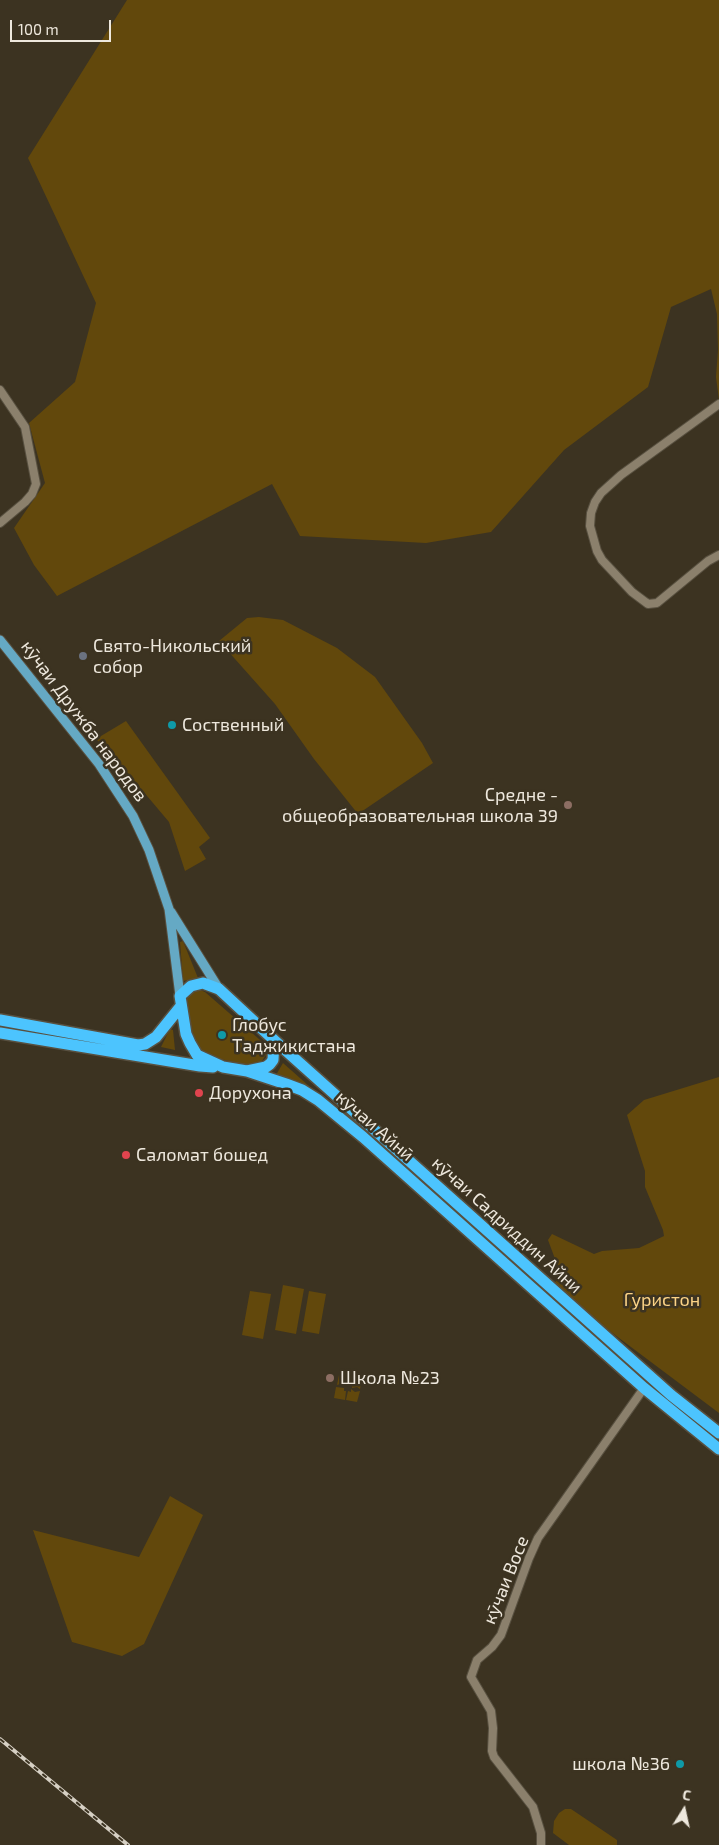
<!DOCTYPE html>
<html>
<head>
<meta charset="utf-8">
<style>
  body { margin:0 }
  #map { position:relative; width:719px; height:1845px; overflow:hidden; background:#3c3321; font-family:"Exo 2",sans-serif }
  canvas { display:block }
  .north { position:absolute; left:659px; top:1785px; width:50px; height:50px; -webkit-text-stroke:4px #3c3321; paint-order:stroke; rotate:10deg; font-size:14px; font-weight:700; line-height:20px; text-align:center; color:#eee8dd }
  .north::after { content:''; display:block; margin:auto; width:18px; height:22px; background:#eee8dd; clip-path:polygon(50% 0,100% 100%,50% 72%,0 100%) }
  .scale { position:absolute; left:10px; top:20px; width:101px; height:22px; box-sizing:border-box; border:2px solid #eee8dd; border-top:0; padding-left:6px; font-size:15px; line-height:18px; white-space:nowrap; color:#eee8dd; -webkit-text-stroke:4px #3c3321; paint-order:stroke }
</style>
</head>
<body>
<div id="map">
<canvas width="719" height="1845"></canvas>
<div class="north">С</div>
<div class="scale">100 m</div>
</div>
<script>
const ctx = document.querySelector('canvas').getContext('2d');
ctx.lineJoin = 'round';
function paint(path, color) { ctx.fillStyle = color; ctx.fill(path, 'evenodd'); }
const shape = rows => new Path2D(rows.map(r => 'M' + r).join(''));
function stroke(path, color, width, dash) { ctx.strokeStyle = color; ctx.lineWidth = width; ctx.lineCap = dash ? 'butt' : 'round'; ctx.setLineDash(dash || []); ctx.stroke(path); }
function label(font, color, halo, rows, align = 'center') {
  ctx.font = font + ' "Exo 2",sans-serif'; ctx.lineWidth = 5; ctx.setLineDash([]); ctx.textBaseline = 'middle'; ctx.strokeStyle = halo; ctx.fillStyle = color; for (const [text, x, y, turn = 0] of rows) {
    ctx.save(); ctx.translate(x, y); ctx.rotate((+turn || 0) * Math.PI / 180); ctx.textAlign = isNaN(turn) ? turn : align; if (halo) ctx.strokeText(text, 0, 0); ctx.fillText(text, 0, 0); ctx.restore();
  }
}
paint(shape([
  [127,0,719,0,719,400,716,377,718,350,717,314,711,289,671,307,648,387,564,450,491,532,426,543,300,536,272,484,57,596,34,565,14,528,45,483,29,423,75,382,96,303,28,158],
  [259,617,283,620,337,648,375,677,422,743,433,763,358,814,314,759,275,704,219,641,247,618],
  [126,721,210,838,199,847,206,859,185,871,169,822,126,771,96,739],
  [183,941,198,978,183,981,180,942],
  [198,989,205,992,267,1046,266,1055,257,1068,204,1055,191,1040,186,1000,190,994],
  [170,1029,173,1030,175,1050,161,1047],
  [283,1063,309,1086,308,1089,276,1075],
  [719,1077,719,1413,551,1287,561,1275,548,1240,552,1234,594,1254,602,1251,639,1248,664,1236,663,1230,645,1187,645,1171,627,1115,644,1100],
  [283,1285,304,1289,296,1334,275,1330],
  [250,1291,271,1294,263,1339,242,1335],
  [309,1291,326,1294,319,1334,302,1331],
  [339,1375,349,1377,347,1384,345,1383,345,1386,340,1384,337,1385],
  [351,1377,362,1379,360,1389,357,1387,352,1388,352,1385,349,1385],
  [336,1387,344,1388,344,1391,346,1391,345,1400,334,1398],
  [351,1389,355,1392,360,1391,357,1402,346,1400,348,1391,351,1392],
  [170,1496,203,1515,144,1644,122,1656,72,1642,33,1530,139,1557],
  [565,1809,571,1809,617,1840,617,1845,569,1845,553,1833,554,1821,559,1813]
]), '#62480c');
const minor = shape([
  [0,390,25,427,36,484,32,494,25,502,0,523],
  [719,404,621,475,601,493,595,502,591,513,590,526,597,551,602,560,632,592,648,604,657,603,708,561,719,555],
  [541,1845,541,1833,533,1807,494,1757,492,1751,493,1728,491,1711,471,1677,477,1660,492,1647,501,1635,529,1558,538,1538,644,1388]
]);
const major = shape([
  [0,640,99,764,133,816,149,850,169,909,180,996],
  [171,912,219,989]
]);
const highway = shape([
  [0,1020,138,1045,145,1044,156,1037,181,1006],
  [0,1033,200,1066,213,1067],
  [274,1040,671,1395,719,1433],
  [247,1071,266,1067,270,1064,273,1060,274,1040,219,989,203,983,191,986,180,996,186,1034,190,1043,197,1055,223,1067,247,1071,286,1084,302,1090,318,1100,363,1137,644,1388,719,1449]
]);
stroke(minor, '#585040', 10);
stroke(major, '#585040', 11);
stroke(highway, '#585040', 14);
stroke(minor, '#8b806c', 8);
stroke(major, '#65a9c4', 9);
stroke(highway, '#4cc4fe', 11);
const rail = shape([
  [0,1739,128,1845]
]);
stroke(rail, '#d6d0c4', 4);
stroke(rail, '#3c3321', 2, [5.5]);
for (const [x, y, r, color] of [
  [83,656,5,"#6b7280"],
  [172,725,5,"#0f9aa8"],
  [568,805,5,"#8d6e63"],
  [222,1035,5,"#0f9aa8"],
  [199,1093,5,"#e0444e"],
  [126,1155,5,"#e0444e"],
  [330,1378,5,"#8d6e63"],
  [680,1764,5,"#0f9aa8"]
]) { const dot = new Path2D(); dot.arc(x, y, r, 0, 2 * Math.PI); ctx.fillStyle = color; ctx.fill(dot); stroke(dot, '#3c3321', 2); }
label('18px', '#eee8dd', '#3c3321', [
  ["Свято-Никольский",93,646],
  ["собор",93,667],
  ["Соственный",182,725],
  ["Средне -",558,795,"right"],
  ["общеобразовательная школа 39",558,816,"right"],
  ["Глобус",232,1025],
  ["Таджикистана",232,1046],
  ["Дорухона",209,1093],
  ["Саломат бошед",136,1155],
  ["Школа №23",340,1378],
  ["школа №36",670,1764,"right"]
], 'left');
label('18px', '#eee8dd', '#3c3321', [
  ["кӯчаи Дружба народов",84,721,53],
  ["кӯчаи Айнӣ",375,1126,41],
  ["кӯчаи Садриддин Айни",507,1225,42],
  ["кӯчаи Восе",506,1580,-68]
]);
label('18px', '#fcd386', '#3c3321', [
  ["Гуристон",662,1300]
]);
</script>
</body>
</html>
